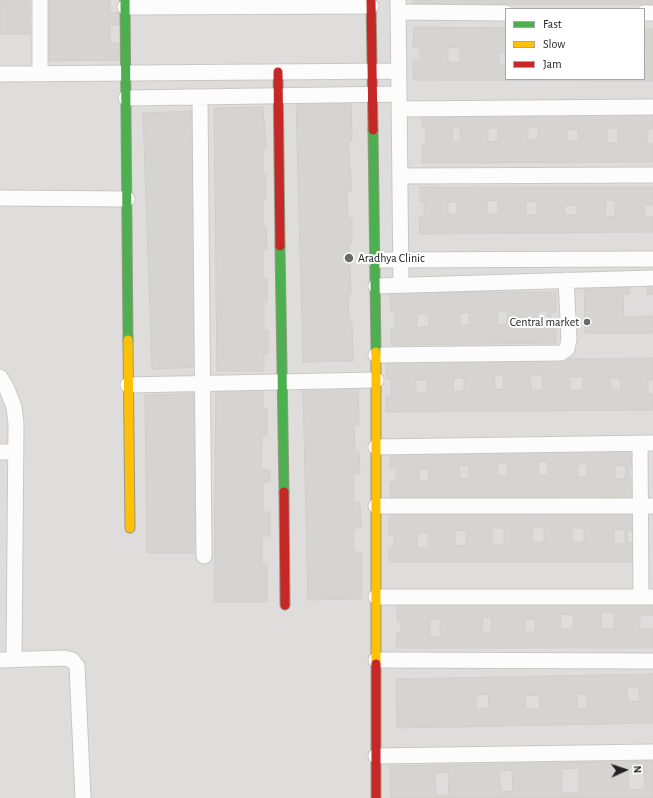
<!DOCTYPE html>
<html>
<head>
<meta charset="utf-8">
<style>
  body { margin:0 }
  #map { position:relative; width:653px; height:798px; overflow:hidden; background:#efeee9; font-family:"Alegreya Sans",sans-serif }
  canvas { display:block }
  .legend { position:absolute; left:505px; top:8px; width:140px; height:72px; box-sizing:border-box; background:#fff; border:1px solid #a6a6a6; margin:0; padding:5px 7px; list-style:none; font-size:12px; color:#212121 }
  .legend li { display:flex; align-items:center; gap:8px; height:20px }
  .legend b { width:20px; border:1px solid #a6a6a6 }
  .north { position:absolute; left:605px; top:750px; width:40px; height:40px; -webkit-text-stroke:3px #fff; paint-order:stroke; rotate:87deg; font-size:11px; font-weight:700; line-height:16px; text-align:center; color:#212121 }
  .north::after { content:''; display:block; margin:auto; width:14px; height:18px; background:#212121; clip-path:polygon(50% 0,100% 100%,50% 72%,0 100%) }
</style>
</head>
<body>
<div id="map">
<canvas width="653" height="798"></canvas>
<ul class="legend">
<li><b style="height:5px;background:#4caf50"></b>Fast</li>
<li><b style="height:5px;background:#ffc107"></b>Slow</li>
<li><b style="height:5px;background:#c62828"></b>Jam</li>
</ul>
<div class="north">N</div>
</div>
<script>
const ctx = document.querySelector('canvas').getContext('2d');
ctx.lineJoin = 'round';
function paint(path, color) { ctx.fillStyle = color; ctx.fill(path, 'evenodd'); }
const shape = rows => new Path2D(rows.map(r => 'M' + r).join(''));
function stroke(path, color, width, dash) { ctx.strokeStyle = color; ctx.lineWidth = width; ctx.lineCap = dash ? 'butt' : 'round'; ctx.setLineDash(dash || []); ctx.stroke(path); }
function label(font, color, halo, rows, align = 'center') {
  ctx.font = font + ' "Alegreya Sans",sans-serif'; ctx.lineWidth = 4; ctx.setLineDash([]); ctx.textBaseline = 'middle'; ctx.strokeStyle = halo; ctx.fillStyle = color; for (const [text, x, y, turn = 0] of rows) {
    ctx.save(); ctx.translate(x, y); ctx.rotate((+turn || 0) * Math.PI / 180); ctx.textAlign = isNaN(turn) ? turn : align; if (halo) ctx.strokeText(text, 0, 0); ctx.fillText(text, 0, 0); ctx.restore();
  }
}
paint(shape([
  [0,0,653,0,653,798,0,798],
  [506,9,644,9,644,79,506,79]
]), '#dedddb');
const building = shape([
  [0,0,29,0,30,34,0,34,0,0],
  [44,0,110,0,110,13,120,12,120,25,110,25,110,43,120,43,120,60,45,61,44,0],
  [413,0,653,0,653,4,413,4,413,0],
  [414,27,506,28,506,52,499,52,499,64,506,64,506,79,644,79,644,64,647,64,647,50,644,50,644,29,653,29,653,81,413,80,413,60,420,60,420,48,413,48,414,27],
  [448,47,460,48,460,63,448,62,448,47],
  [351,97,352,141,348,141,352,191,347,191,348,218,352,218,352,243,349,243,351,294,348,294,349,322,352,322,353,361,303,362,296,99,351,97],
  [263,107,266,148,263,148,263,175,266,175,266,200,263,200,263,226,266,226,267,250,263,250,263,278,267,278,267,302,264,302,264,330,268,330,268,354,264,354,264,371,217,371,214,108,263,107],
  [193,111,198,151,193,151,194,179,198,205,193,206,198,307,194,307,195,334,200,367,152,369,143,113,193,111],
  [653,112,653,129,648,129,647,144,653,144,653,162,422,163,422,144,426,144,426,128,422,128,422,113,653,112],
  [528,127,538,127,538,140,528,140,528,127],
  [452,128,460,128,461,141,453,142,452,128],
  [488,128,498,128,498,141,488,142,488,128],
  [607,128,618,128,618,143,607,143,607,128],
  [578,129,578,141,567,141,567,130,578,129],
  [420,187,653,187,653,205,644,205,645,217,653,217,653,232,420,234,419,216,424,216,424,202,420,202,420,187],
  [498,200,498,214,488,214,487,201,498,200],
  [606,200,615,201,615,217,605,216,606,200],
  [537,201,537,215,526,215,526,202,537,201],
  [448,202,457,202,457,214,448,214,448,202],
  [565,205,577,205,577,215,565,215,565,205],
  [629,281,629,294,623,294,624,317,653,316,653,333,585,333,584,282,629,281],
  [647,281,653,281,653,294,647,294,647,281],
  [556,292,556,312,551,312,551,324,556,324,556,343,391,345,391,328,395,328,395,312,391,312,390,293,556,292],
  [498,311,508,311,506,325,497,324,498,311],
  [538,311,548,311,547,324,537,324,538,311],
  [469,312,470,325,460,325,460,313,469,312],
  [417,314,429,314,429,327,417,327,417,314],
  [653,358,653,380,648,380,648,394,653,394,653,410,386,412,386,396,391,396,391,379,386,379,386,361,653,358],
  [495,375,504,375,503,390,494,389,495,375],
  [542,375,543,390,531,390,530,376,542,375],
  [570,377,583,377,583,390,570,391,570,377],
  [454,378,464,378,464,391,453,391,454,378],
  [610,378,620,378,621,390,611,390,610,378],
  [416,380,427,380,427,393,416,393,416,380],
  [358,387,359,425,354,425,355,452,359,452,360,474,353,474,354,502,360,502,361,528,354,528,354,552,362,552,362,599,308,600,303,388,358,387],
  [216,390,263,390,263,408,267,408,267,435,262,435,261,470,270,470,270,482,263,482,263,512,270,512,270,536,262,536,262,565,267,565,267,602,214,602,216,390],
  [193,394,194,411,197,411,197,434,195,434,195,462,198,462,199,486,194,486,194,512,198,512,198,553,147,553,145,395,193,394],
  [633,446,633,465,629,465,629,479,633,479,633,497,391,498,390,482,396,482,396,468,390,468,390,448,633,446],
  [547,461,548,475,539,476,538,462,547,461],
  [507,463,508,476,498,476,497,464,507,463],
  [578,464,587,464,587,477,578,477,578,464],
  [469,465,469,478,460,479,459,466,469,465],
  [615,465,626,466,625,479,615,479,615,465],
  [419,469,428,469,429,481,419,482,419,469],
  [632,512,632,531,627,531,628,543,632,543,632,562,389,562,389,548,394,548,394,535,389,535,389,513,632,512],
  [532,527,544,527,544,542,533,542,532,527],
  [492,528,504,528,504,545,492,545,492,528],
  [572,528,584,528,584,542,572,542,572,528],
  [625,529,625,544,614,544,614,530,625,529],
  [466,530,466,545,455,546,455,531,466,530],
  [417,533,428,533,428,548,417,548,417,533],
  [653,601,653,615,640,615,640,629,653,629,653,648,396,648,397,632,401,632,401,622,397,622,397,602,653,601],
  [601,612,614,612,614,629,601,629,601,612],
  [561,614,574,615,573,629,560,629,561,614],
  [483,617,491,617,491,632,482,632,483,617],
  [430,619,440,619,440,637,430,637,430,619],
  [525,619,535,619,535,632,525,632,525,619],
  [653,674,653,723,397,728,396,679,653,674],
  [627,687,639,687,640,701,628,702,627,687],
  [488,694,489,708,476,709,476,695,488,694],
  [577,694,587,694,587,709,577,709,577,694],
  [539,695,540,709,526,709,525,696,539,695],
  [653,761,653,798,391,798,390,766,653,761],
  [644,767,645,789,629,790,628,768,644,767],
  [579,768,579,793,562,793,562,769,579,768],
  [512,770,513,791,501,792,499,771,512,770],
  [448,772,449,795,436,796,435,773,448,772]
]);
paint(building, '#d6d4d0');
stroke(building, '#d2cfca', 1);
const street = shape([
  [40,0,40,74],
  [398,0,401,284],
  [125,7,371,6],
  [399,12,506,13],
  [644,13,653,13],
  [0,74,399,71],
  [200,97,204,556],
  [126,98,399,94],
  [399,109,653,107],
  [400,176,653,175],
  [0,198,127,199],
  [375,260,653,259],
  [376,286,653,278],
  [376,355,561,353,567,349,569,339,566,280],
  [0,377,7,389,14,407,16,424,14,660],
  [128,385,376,380],
  [640,444,641,597],
  [376,447,653,443],
  [0,452,16,452],
  [376,506,653,506],
  [376,597,653,597],
  [0,660,64,658,72,660,77,666,83,798],
  [376,660,653,661],
  [376,756,653,752]
]);
const fast = shape([
  [125,0,128,340],
  [373,130,376,352],
  [280,246,284,492]
]);
const slow = shape([
  [128,340,130,528],
  [376,352,376,664]
]);
const jam = shape([
  [371,0,373,130],
  [278,72,280,246],
  [284,492,285,605],
  [376,664,376,798]
]);
stroke(street, '#c8c8c5', 17);
stroke(fast, '#969a80', 11);
stroke(slow, '#969a80', 11);
stroke(jam, '#969a80', 11);
stroke(street, '#fdfcfc', 15);
stroke(fast, '#4caf50', 9);
stroke(slow, '#ffc107', 9);
stroke(jam, '#c62828', 9);
for (const [x, y, r, color] of [
  [349,258,5,"#696967"],
  [587,322,4,"#696967"]
]) { const dot = new Path2D(); dot.arc(x, y, r, 0, 2 * Math.PI); ctx.fillStyle = color; ctx.fill(dot); stroke(dot, '#fff', 1.5); }
label('12px', '#212121', '#fff', [
  ["Aradhya Clinic",358,258],
  ["Central market",579,322,"right"]
], 'left');
</script>
</body>
</html>
